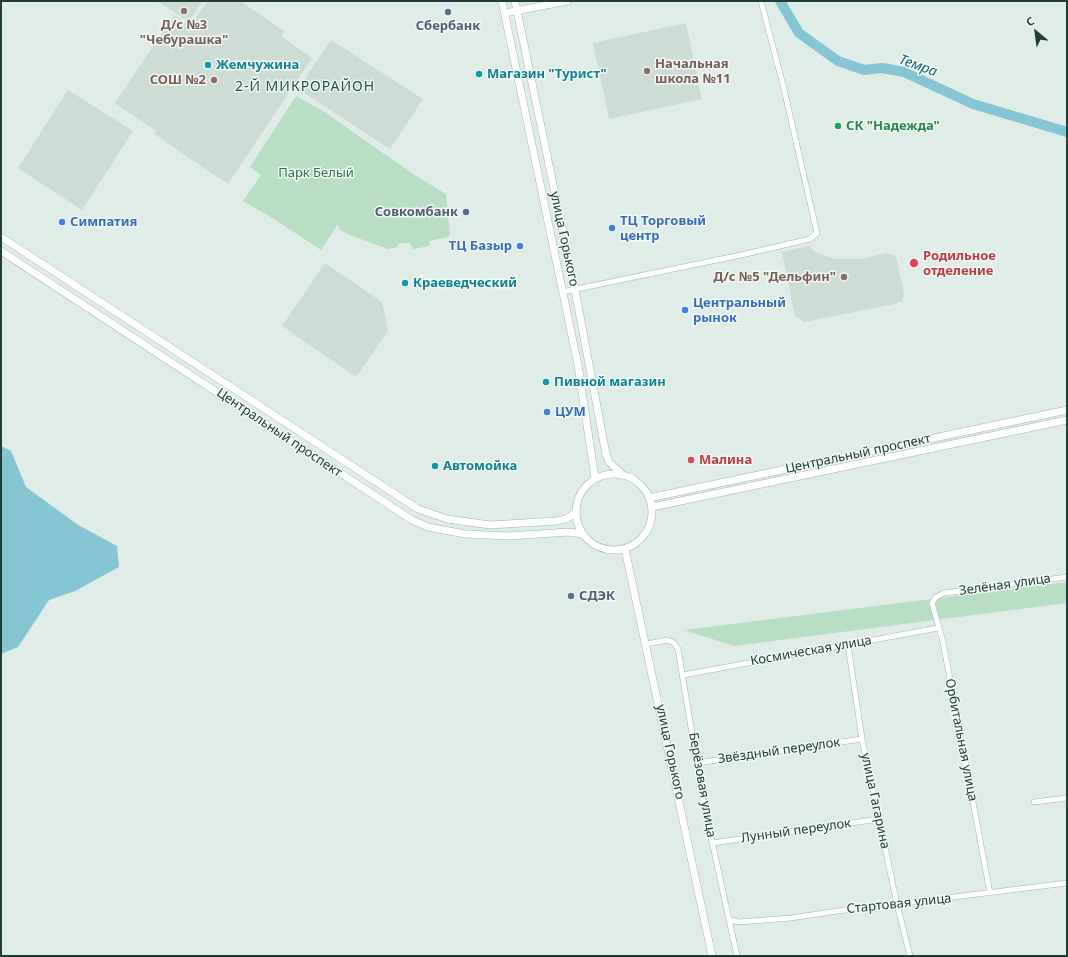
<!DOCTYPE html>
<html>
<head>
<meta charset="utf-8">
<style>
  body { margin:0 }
  #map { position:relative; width:1068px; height:957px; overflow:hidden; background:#e0ece7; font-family:"Noto Sans",sans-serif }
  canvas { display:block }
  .frame { position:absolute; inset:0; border:2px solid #203d36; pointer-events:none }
  .north { position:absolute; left:1016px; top:12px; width:40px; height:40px; -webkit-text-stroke:3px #f1f8f5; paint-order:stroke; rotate:331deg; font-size:11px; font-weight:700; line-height:16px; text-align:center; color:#203d36 }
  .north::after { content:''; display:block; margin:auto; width:14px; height:18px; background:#203d36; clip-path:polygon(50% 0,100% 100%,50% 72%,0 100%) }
</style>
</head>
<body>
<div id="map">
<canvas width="1068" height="957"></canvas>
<div class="frame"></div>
<div class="north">С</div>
</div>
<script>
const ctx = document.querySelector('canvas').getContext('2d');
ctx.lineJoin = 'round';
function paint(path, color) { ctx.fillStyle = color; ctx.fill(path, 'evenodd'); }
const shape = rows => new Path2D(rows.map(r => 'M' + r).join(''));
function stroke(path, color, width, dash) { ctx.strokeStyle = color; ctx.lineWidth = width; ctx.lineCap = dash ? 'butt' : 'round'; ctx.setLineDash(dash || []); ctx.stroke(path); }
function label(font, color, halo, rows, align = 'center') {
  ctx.font = font + ' "Noto Sans",sans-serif'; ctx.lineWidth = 3; ctx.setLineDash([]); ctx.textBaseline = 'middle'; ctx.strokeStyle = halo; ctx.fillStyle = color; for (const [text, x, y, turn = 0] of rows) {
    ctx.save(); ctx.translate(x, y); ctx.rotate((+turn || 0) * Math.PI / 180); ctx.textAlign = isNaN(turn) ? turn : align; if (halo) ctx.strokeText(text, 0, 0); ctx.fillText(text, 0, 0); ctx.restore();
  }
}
paint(shape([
  [157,1,202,1,189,22],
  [208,1,240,1,284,31,281,36,312,58,228,184,154,134,156,131,115,103,174,15,190,26],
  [686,23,702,99,609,119,593,43],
  [331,40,423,99,390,149,298,89],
  [68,90,133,131,82,210,18,168],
  [809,246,815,252,835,259,859,259,887,253,896,256,904,294,902,301,894,304,804,322,795,316,782,252],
  [325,263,382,302,388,331,356,377,282,326]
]), '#cedcd6');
paint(shape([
  [296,96,323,111,413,174,446,194,450,234,448,237,429,241,430,245,420,248,413,249,410,243,402,243,398,244,398,247,388,249,347,234,339,229,338,224,321,250,274,219,243,201,261,175,250,167],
  [1067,582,1067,603,734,646,684,630]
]), '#b8dec3');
paint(shape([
  [1,446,11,451,26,487,78,525,117,546,119,567,75,591,49,600,18,647,1,654]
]), '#85c5d4');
stroke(shape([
  [780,1,799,33,838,61,864,70,882,68,904,72,973,104,1067,132]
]), '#85c5d4', 10);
const street = shape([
  [562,292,741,255,810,239,817,233,784,89,761,1],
  [646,644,668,640,674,643,678,649,703,800,737,956],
  [848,645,862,739,897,904,910,956],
  [683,675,938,628],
  [697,763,862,739],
  [1034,802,1067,798],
  [712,843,879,819],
  [990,893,943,642,932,603,936,597,944,593,1067,577],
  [731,920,738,922,791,918,858,908,897,904,1067,883]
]);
const secondary = shape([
  [502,1,578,365,595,478],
  [515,1,575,290,606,454,609,462,621,473],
  [505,13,567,1],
  [1,237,418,509,447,519,490,525,557,521,566,519,575,513],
  [1,251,412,520,428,527,465,534,509,536,569,532,582,534],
  '576 512a38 38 0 1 1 76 0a38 38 0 1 1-76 0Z',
  [649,498,1067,410],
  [652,507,1067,420],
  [625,549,712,956]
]);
stroke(street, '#a3b4ae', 6);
stroke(secondary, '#9eb8b0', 8);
stroke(street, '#fff', 5);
stroke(secondary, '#fff', 7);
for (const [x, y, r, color] of [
  [184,11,4,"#8d6e63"],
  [448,12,4,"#5c6f8a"],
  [208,65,4,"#0f9aa8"],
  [647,71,4,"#8d6e63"],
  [479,74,4,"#0f9aa8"],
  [214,80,4,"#8d6e63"],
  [838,126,4,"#2e9e5b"],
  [466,212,4,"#5c6f8a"],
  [62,222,4,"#3f7fe0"],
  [612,228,4,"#3f7fe0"],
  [520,246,4,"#3f7fe0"],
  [914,263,5,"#e0444e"],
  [844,277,4,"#8d6e63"],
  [405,283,4,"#0f9aa8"],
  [685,310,4,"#3f7fe0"],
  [546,382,4,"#0f9aa8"],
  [547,412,4,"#3f7fe0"],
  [691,460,4,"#e0444e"],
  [435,466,4,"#0f9aa8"],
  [571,596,4,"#5c6f8a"]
]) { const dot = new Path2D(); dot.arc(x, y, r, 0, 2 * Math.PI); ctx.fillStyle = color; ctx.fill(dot); stroke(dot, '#f1f8f5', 1.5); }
label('bold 13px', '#785e54', '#f1f8f5', [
  ["Д/c №3",184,25,"center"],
  ["\"Чебурашка\"",184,40,"center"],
  ["Начальная",655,64,"left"],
  ["школа №11",655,79,"left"],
  ["СОШ №2",206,80],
  ["Д/c №5 \"Дельфин\"",836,277]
], 'right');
label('bold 13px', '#4e5e75', '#f1f8f5', [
  ["Сбербанк",448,26],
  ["Совкомбанк",458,212,"right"],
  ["СДЭК",579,596,"left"]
]);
label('bold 13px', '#0d838f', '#f1f8f5', [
  ["Жемчужина",216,65],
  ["Магазин \"Турист\"",487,74],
  ["Краеведческий",413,283],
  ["Пивной магазин",554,382],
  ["Автомойка",443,466]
], 'left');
label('bold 13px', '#27864d', '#f1f8f5', [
  ["СК \"Надежда\"",846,126]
], 'left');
label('13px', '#287649', '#f1f8f5', [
  ["Парк Белый",316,173]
]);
label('bold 13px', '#366cbe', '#f1f8f5', [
  ["ТЦ Торговый",620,221],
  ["центр",620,236],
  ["Симпатия",70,222],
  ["ТЦ Базыр",512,246,"right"],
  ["Центральный",693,303],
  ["рынок",693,318],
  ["ЦУМ",555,412]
], 'left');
label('13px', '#203d36', '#f1f8f5', [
  ["улица Горького",564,239,78],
  ["Центральный проспект",279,433,34],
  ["Центральный проспект",858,454,-12],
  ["Зелёная улица",1005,585,-8],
  ["Космическая улица",811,651,-10],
  ["Орбитальная улица",961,740,79],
  ["Звёздный переулок",779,751,-8],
  ["улица Горького",670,752,78],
  ["Берёзовая улица",702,785,80],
  ["улица Гагарина",875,801,78],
  ["Лунный переулок",796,831,-8],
  ["Стартовая улица",899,904,-6]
]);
label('bold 13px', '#be3a42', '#f1f8f5', [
  ["Родильное",923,256],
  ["отделение",923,271],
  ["Малина",699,460]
], 'left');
label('italic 14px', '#17677b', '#f1f8f5', [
  ["Темра",918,66,20]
]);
ctx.letterSpacing = '1px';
label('14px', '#1b5045', '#f1f8f5', [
  ["2-Й МИКРОРАЙОН",305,87]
]);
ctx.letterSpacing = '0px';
</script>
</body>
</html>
